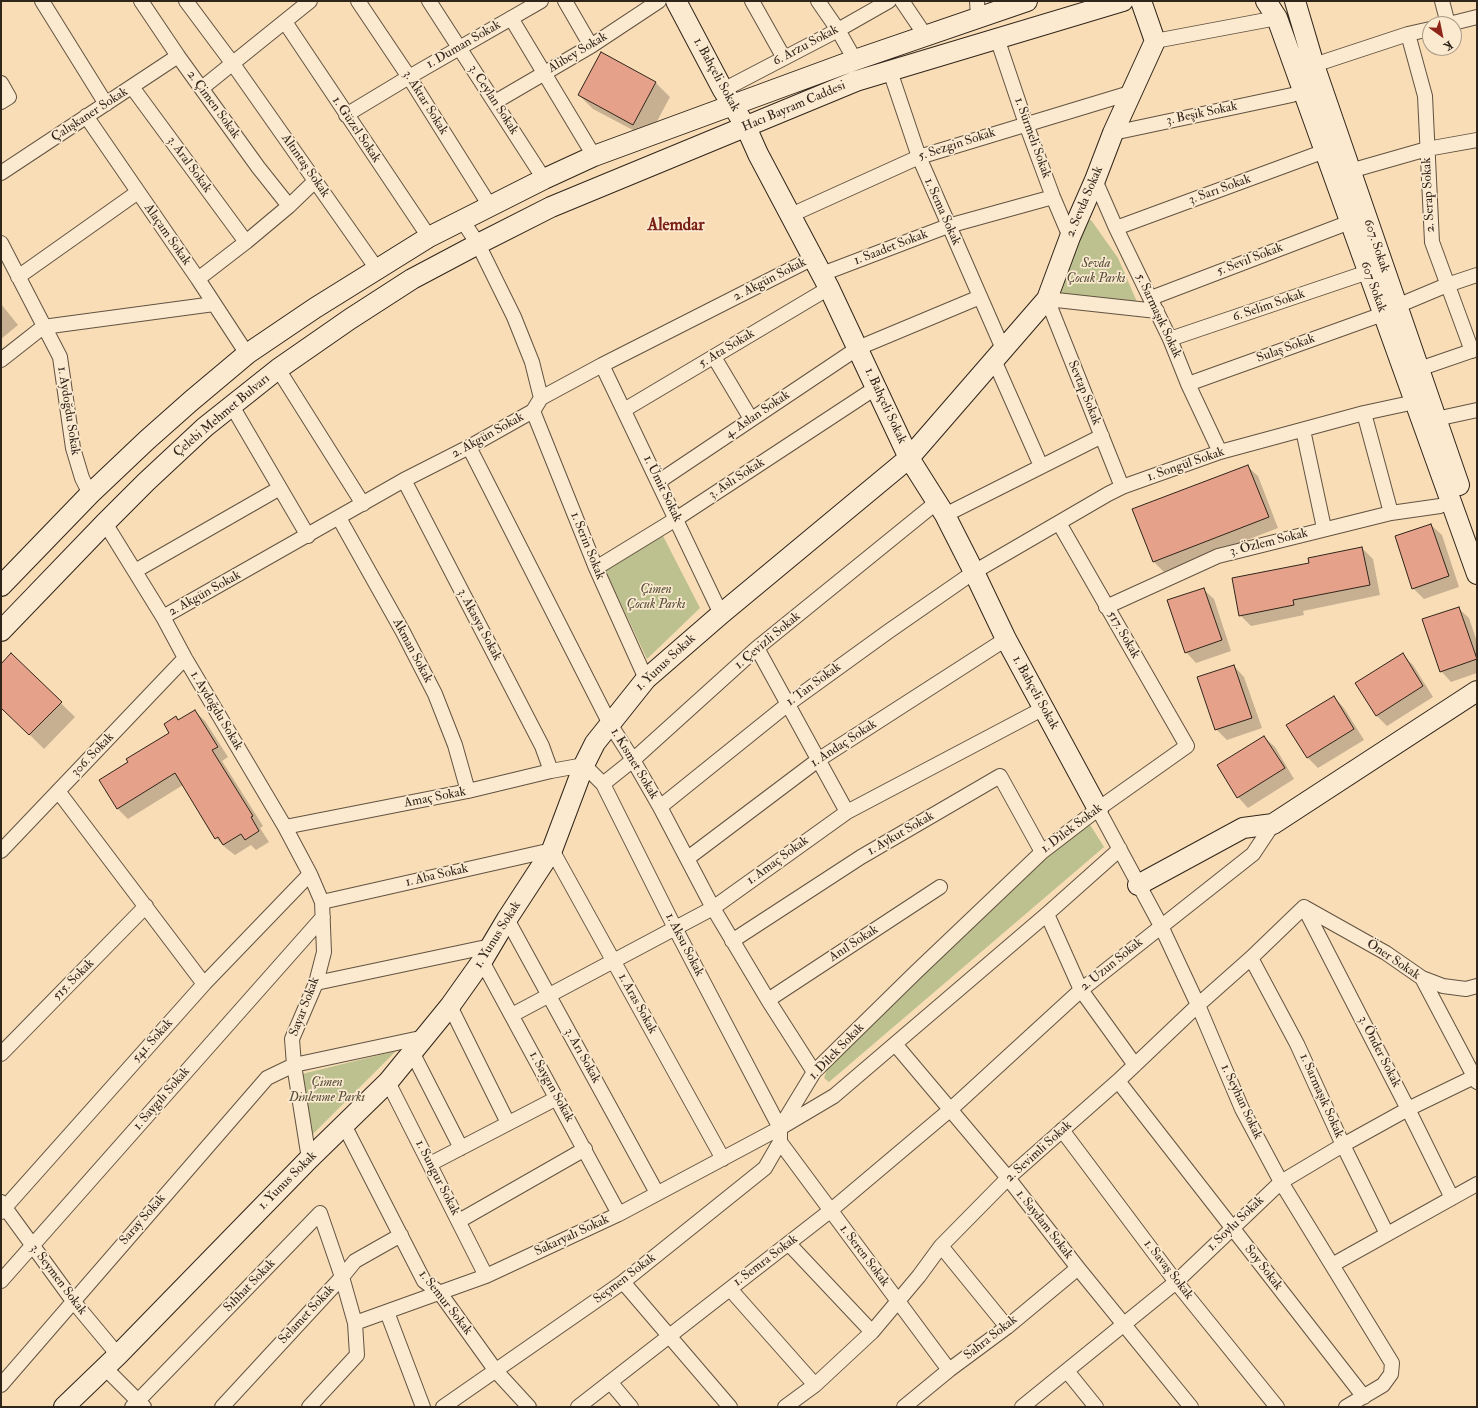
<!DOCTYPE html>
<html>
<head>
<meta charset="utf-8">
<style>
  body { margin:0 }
  #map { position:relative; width:1478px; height:1408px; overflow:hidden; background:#f9ddb6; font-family:"IM FELL Double Pica",serif }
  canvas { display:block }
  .frame { position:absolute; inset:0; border:2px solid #30251a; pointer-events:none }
  .north { position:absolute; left:1422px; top:16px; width:40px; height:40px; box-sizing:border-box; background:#fbe9d0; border:1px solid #aa9b87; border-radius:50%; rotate:147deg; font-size:11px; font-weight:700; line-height:16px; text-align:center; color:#30251a }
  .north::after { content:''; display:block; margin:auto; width:14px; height:18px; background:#8f2418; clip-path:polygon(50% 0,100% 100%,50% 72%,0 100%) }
</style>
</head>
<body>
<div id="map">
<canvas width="1478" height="1408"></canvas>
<div class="frame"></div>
<div class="north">K</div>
</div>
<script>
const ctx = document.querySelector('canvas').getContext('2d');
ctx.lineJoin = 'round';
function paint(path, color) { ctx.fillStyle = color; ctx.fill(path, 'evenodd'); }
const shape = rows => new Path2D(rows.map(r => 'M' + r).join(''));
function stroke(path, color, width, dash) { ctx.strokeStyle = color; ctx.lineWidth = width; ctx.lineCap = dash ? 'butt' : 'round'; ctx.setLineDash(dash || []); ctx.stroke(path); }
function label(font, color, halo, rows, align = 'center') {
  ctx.font = font + ' "IM FELL Double Pica",serif'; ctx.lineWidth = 3.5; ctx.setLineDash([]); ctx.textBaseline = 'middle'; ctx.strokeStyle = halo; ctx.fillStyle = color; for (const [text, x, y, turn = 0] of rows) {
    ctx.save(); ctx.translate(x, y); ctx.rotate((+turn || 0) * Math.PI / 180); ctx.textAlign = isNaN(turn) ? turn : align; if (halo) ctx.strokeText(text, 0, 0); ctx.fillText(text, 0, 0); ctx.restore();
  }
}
paint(shape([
  [1091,220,1118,258,1137,302,1061,294,1084,222],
  [663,536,700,608,647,659,605,570],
  [1089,823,1104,847,829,1082,824,1078,828,1067,1004,894],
  [396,1051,312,1135,302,1074]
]), '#bcc18f');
paint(shape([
  [601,54,656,83,670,97,648,138,593,109,579,95],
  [1,304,18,325,1,339],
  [1247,466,1258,476,1278,528,1164,572,1154,562],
  [1431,525,1442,535,1459,587,1424,599,1413,588],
  [1362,548,1373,559,1380,595,1303,611,1304,615,1251,626,1240,615,1310,563],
  [1203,589,1214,599,1231,651,1196,663,1186,652],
  [1458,608,1469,618,1477,642,1477,673,1451,682,1441,671],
  [11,654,75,717,44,749,1,706,1,666],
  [1403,655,1413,665,1433,697,1387,726,1376,715],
  [1234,666,1244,677,1262,728,1227,740,1216,729],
  [1334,697,1344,708,1364,740,1318,768,1308,758],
  [195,711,205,721,228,757,222,761,263,826,260,828,269,842,256,850,251,845,235,855,227,849,216,838,183,785,128,819,117,808,129,762,170,733,176,718,179,721],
  [1264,737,1275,747,1294,779,1248,808,1238,797]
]), '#0003');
const building = shape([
  [601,52,656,82,633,125,578,95,601,52],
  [1248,465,1269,517,1153,562,1132,509,1248,465],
  [1431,524,1449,576,1412,589,1395,536,1431,524],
  [1362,547,1370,585,1293,600,1294,605,1239,616,1232,578,1309,563,1308,558,1362,547],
  [1204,588,1222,640,1185,653,1167,600,1204,588],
  [1459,607,1477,659,1440,672,1422,619,1459,607],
  [11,653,62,702,29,735,1,708,1,664,11,653],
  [1403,653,1423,686,1376,716,1355,683,1403,653],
  [1234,665,1252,718,1215,730,1197,677,1234,665],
  [1334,696,1354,729,1307,758,1286,725,1334,696],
  [195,710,218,747,212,750,253,816,251,817,259,831,245,840,241,834,223,845,218,837,215,839,175,773,117,809,99,780,128,762,126,759,169,733,164,724,176,716,178,720,195,710],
  [1264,736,1285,768,1237,798,1217,765,1264,736]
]);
paint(building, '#e5a18a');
stroke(building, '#30251a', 1);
const street = shape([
  [42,1,106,104],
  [141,1,178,56,258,167,289,206],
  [186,1,233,64,377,269],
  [358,1,409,77,490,206],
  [429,1,544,179],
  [565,1,591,46],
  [752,1,784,58],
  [818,1,838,30,855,60],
  [902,1,925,35],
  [977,1,978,17],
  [1442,1,1448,24],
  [511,18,594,156],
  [285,22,429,237],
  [1449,24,1477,17],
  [1408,34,1425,96,1432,242,1472,351],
  [997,38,1026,124,1053,197,1070,237],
  [1155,41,1277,18],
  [1314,65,1408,34,1430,29],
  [890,71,919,157,1003,349],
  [1,83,9,97,1,102],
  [132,87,246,242],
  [202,88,310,1],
  [723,90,838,30,889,1],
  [495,102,591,46,659,1],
  [346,115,409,77,541,1],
  [86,116,198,279,247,354],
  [1113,133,1292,95],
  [1350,171,1427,149,1477,140],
  [1,173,178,56],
  [1095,180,1116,228,1170,339,1188,384,1220,452],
  [791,215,919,157,1130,93],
  [462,220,478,244,514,317,532,362,541,398],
  [1116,228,1325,151],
  [1,243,60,357,73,448,82,478,90,494],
  [822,274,948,226,1053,197],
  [18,277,138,192],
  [198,279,246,242,289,206,315,181],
  [1151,298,1350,222],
  [1397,306,1447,285,1477,275],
  [1170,339,1368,272],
  [714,357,751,419],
  [1,360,43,327,214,304],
  [994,360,1041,466],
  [602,365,721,614],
  [278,369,363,504],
  [1419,369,1477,349],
  [1188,384,1383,314],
  [232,406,308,536],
  [624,410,829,288],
  [533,411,596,568,646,679],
  [1364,413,1391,513],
  [1436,419,1477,410],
  [1303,430,1324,528],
  [469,447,610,724,633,760,660,807,713,908,768,1000,814,1072],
  [404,480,542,746,551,771],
  [658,482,858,348,980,297],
  [1122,487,1047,299,1157,311],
  [945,515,1102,436],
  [339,518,403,632,435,694,455,745,468,791],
  [105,523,163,617,185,658,285,827,310,874,322,902,324,952,316,983,292,1039,294,1065,309,1159],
  [596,568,676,519,877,387],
  [135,571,280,488],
  [1106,607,1218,556,1391,513,1440,506],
  [163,617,404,480,469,447,533,411,541,398,602,365,813,258],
  [757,648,847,812],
  [603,784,633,760,757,648,937,502],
  [58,791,204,984],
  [660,807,788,704,889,631,974,572,1108,494,1122,487,1220,452,1364,413,1415,402],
  [1098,809,1161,926,1198,1005,1242,1109,1281,1182,1392,1363,1391,1374,1383,1385,1346,1407],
  [285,827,468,791,551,771,584,765,603,784,675,928,780,1128],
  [1,851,185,658],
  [688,858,818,760,1006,639],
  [322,902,552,850,723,1159],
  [1304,907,1408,1109,1452,1198],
  [1304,907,1386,953,1422,978,1477,1082],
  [1047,914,1081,990,1135,1065],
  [507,919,657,1193],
  [732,941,861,857,1000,776,1042,852],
  [1251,958,1297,1044,1343,1145,1387,1234],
  [482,961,619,1214],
  [1422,978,1443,986,1466,989,1477,986],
  [316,983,491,946],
  [768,1000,940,887],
  [450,1006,508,1123],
  [512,1015,713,908,847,812,1044,708],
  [895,1044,1008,1178,1078,1268,1191,1407],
  [412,1052,461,1148],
  [1,1054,146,906],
  [1118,1081,1364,1397],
  [388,1082,486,1276],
  [344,1125,424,1281,440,1293,496,1371,529,1407],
  [1062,1130,1176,1282,1277,1407],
  [780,1142,949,1370],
  [430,1164,557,1098],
  [1,1202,73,1301,118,1355],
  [1,1212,204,984,310,874],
  [459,1221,585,1149],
  [789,1244,872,1332],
  [941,1246,1007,1327],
  [1332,1265,1477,1184],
  [1,1281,323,917],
  [623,1282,730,1407],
  [730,1289,815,1385],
  [387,1312,423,1407],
  [355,1323,486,1276,619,1214,780,1128,834,1096,1047,914,1120,849],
  [105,1368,144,1407],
  [1067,1371,1096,1407],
  [611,1383,631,1407],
  [1,1385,267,1078,294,1065,425,1037],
  [132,1407,320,1213,342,1277,355,1323,357,1355,309,1407],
  [222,1407,342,1277,355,1261,401,1235],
  [443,1407,623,1282,765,1168,780,1142,780,1128,814,1072,916,972,1042,852,1098,809,1187,746,1059,523],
  [578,1407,830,1211,951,1109,1081,990,1253,854,1273,824],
  [785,1407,815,1385,872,1332,919,1276,941,1246,1008,1178,1118,1081,1198,1005,1251,958,1304,907],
  [904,1407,949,1370,1007,1327,1078,1268],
  [1022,1407,1176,1282,1281,1182,1343,1145,1408,1109,1474,1077]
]);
const secondary = shape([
  [676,1,723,90,746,127,758,154,829,288,909,458,945,515,974,572,1006,639,1098,809],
  [1266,1,1277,18,1477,574],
  [1295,1,1314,65,1459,485],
  [1,586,90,494,147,440,191,401,247,354,315,308,429,237,544,179,594,156,855,60,1027,1],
  [1,631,105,523,146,482,205,427,278,369,350,319,412,279,478,244,551,207,856,81,1123,1],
  [1138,885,1243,828,1273,824,1477,691],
  [64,1407,118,1355,309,1159,388,1082,450,1006,482,961,507,919,552,850,584,765,595,743,646,679,721,614,909,458,1047,299,1070,237,1095,180,1113,133,1155,41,1141,1]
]);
stroke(street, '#625341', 16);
stroke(secondary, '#30251a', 22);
stroke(street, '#fbe9d0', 14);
stroke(secondary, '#fbe9d0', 20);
label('13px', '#30251a', '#fbe9d0', [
  ["1. Duman Sokak",464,45,-30],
  ["6. Arzu Sokak",806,46,-28],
  ["Alibey Sokak",578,53,-31],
  ["1. Bahçeli Sokak",716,75,61],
  ["3. Ceylan Sokak",493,100,57],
  ["3. Aktar Sokak",425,103,58],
  ["2. Çimen Sokak",213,105,54],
  ["Hacı Bayram Caddesi",794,107,-23],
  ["3. Beşik Sokak",1202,114,-12],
  ["Çalışkaner Sokak",90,115,-33],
  ["1. Güzel Sokak",356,130,56],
  ["1. Sürmeli Sokak",1032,138,70],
  ["5. Sezgin Sokak",957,145,-18],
  ["3. Aral Sokak",189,165,54],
  ["Altıntaş Sokak",305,166,55],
  ["3. Sarı Sokak",1220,190,-20],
  ["2. Serap Sokak",1429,195,-93],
  ["2. Sevda Sokak",1085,202,-67],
  ["1. Sema Sokak",942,212,66],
  ["Alaçam Sokak",167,235,55],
  ["607. Sokak",1376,246,71],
  ["1. Saadet Sokak",891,248,-21],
  ["5. Sevil Sokak",1250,260,-21],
  ["2. Akgün Sokak",770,280,-27],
  ["607 Sokak",1373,287,70],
  ["6. Selim Sokak",1269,306,-19],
  ["5. Sarmaşık Sokak",1158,316,65],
  ["5. Ata Sokak",727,349,-31],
  ["Sulaş Sokak",1286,349,-20],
  ["Sevtap Sokak",1084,393,68],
  ["1. Bahçeli Sokak",885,406,65],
  ["1. Aydoğdu Sokak",68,411,81],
  ["4. Aslan Sokak",758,415,-34],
  ["Çelebi Mehmet Bulvarı",222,416,-40],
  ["2. Akgün Sokak",488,436,-29],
  ["1. Songül Sokak",1186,465,-19],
  ["3. Aslı Sokak",737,479,-33],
  ["1. Ümit Sokak",662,489,64],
  ["3. Özlem Sokak",1269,543,-14],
  ["1. Serin Sokak",587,546,68],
  ["2. Akgün Sokak",205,594,-29],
  ["3. Akasya Sokak",479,625,62],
  ["517. Sokak",1123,635,60],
  ["1. Çevizli Sokak",768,641,-40],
  ["Akman Sokak",412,651,62],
  ["1. Yunus Sokak",666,663,-43],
  ["1. Tan Sokak",814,685,-36],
  ["1. Bahçeli Sokak",1035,693,61],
  ["1. Aydoğdu Sokak",216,711,59],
  ["1. Andaç Sokak",844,744,-33],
  ["306. Sokak",93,755,-46],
  ["1. Kısmet Sokak",634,764,59],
  ["Amaç Sokak",435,798,-11],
  ["1. Dilek Sokak",1072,829,-37],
  ["1. Aykut Sokak",901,834,-30],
  ["1. Amaç Sokak",778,861,-36],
  ["1. Aba Sokak",437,876,-13],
  ["1. Yunus Sokak",498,935,-58],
  ["Anıl Sokak",854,944,-33],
  ["1. Aksu Sokak",684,945,63],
  ["Öner Sokak",1393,960,34],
  ["2. Uzun Sokak",1112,965,-39],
  ["515. Sokak",74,980,-45],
  ["1. Aras Sokak",637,1004,61],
  ["Sayar Sokak",305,1007,-69],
  ["541. Sokak",153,1041,-48],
  ["1. Dilek Sokak",837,1052,-46],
  ["3. Önder Sokak",1379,1052,63],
  ["3. Arı Sokak",582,1056,61],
  ["1. Saygın Sokak",551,1087,61],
  ["1. Sarmaşık Sokak",1321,1096,66],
  ["1. Saygılı Sokak",162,1099,-49],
  ["1. Seyhan Sokak",1241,1102,65],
  ["2. Sevimli Sokak",1039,1152,-42],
  ["1. Sungur Sokak",437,1178,63],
  ["1. Yunus Sokak",288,1181,-45],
  ["Saray Sokak",143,1220,-49],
  ["1. Soylu Sokak",1236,1224,-44],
  ["1. Saydam Sokak",1044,1225,52],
  ["Sakaryalı Sokak",572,1236,-25],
  ["1. Seren Sokak",864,1256,53],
  ["1. Semra Sokak",766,1261,-37],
  ["Soy Sokak",1263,1268,52],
  ["1. Savaş Sokak",1168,1270,52],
  ["Seçmen Sokak",625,1279,-37],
  ["3. Seymen Sokak",58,1280,53],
  ["Sıhhat Sokak",250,1286,-46],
  ["1. Semur Sokak",445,1303,52],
  ["Selamet Sokak",307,1315,-47],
  ["Sahra Sokak",991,1338,-38]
]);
label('italic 13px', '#534c37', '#fbe9d0', [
  ["Sevda",1096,264],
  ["Çocuk Parkı",1096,279],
  ["Çimen",656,590],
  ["Çocuk Parkı",656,605],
  ["Çimen",327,1083],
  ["Dinlenme Parkı",327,1098]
]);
label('bold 17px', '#7a1f14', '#fbe9d0', [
  ["Alemdar",676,226]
]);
</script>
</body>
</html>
